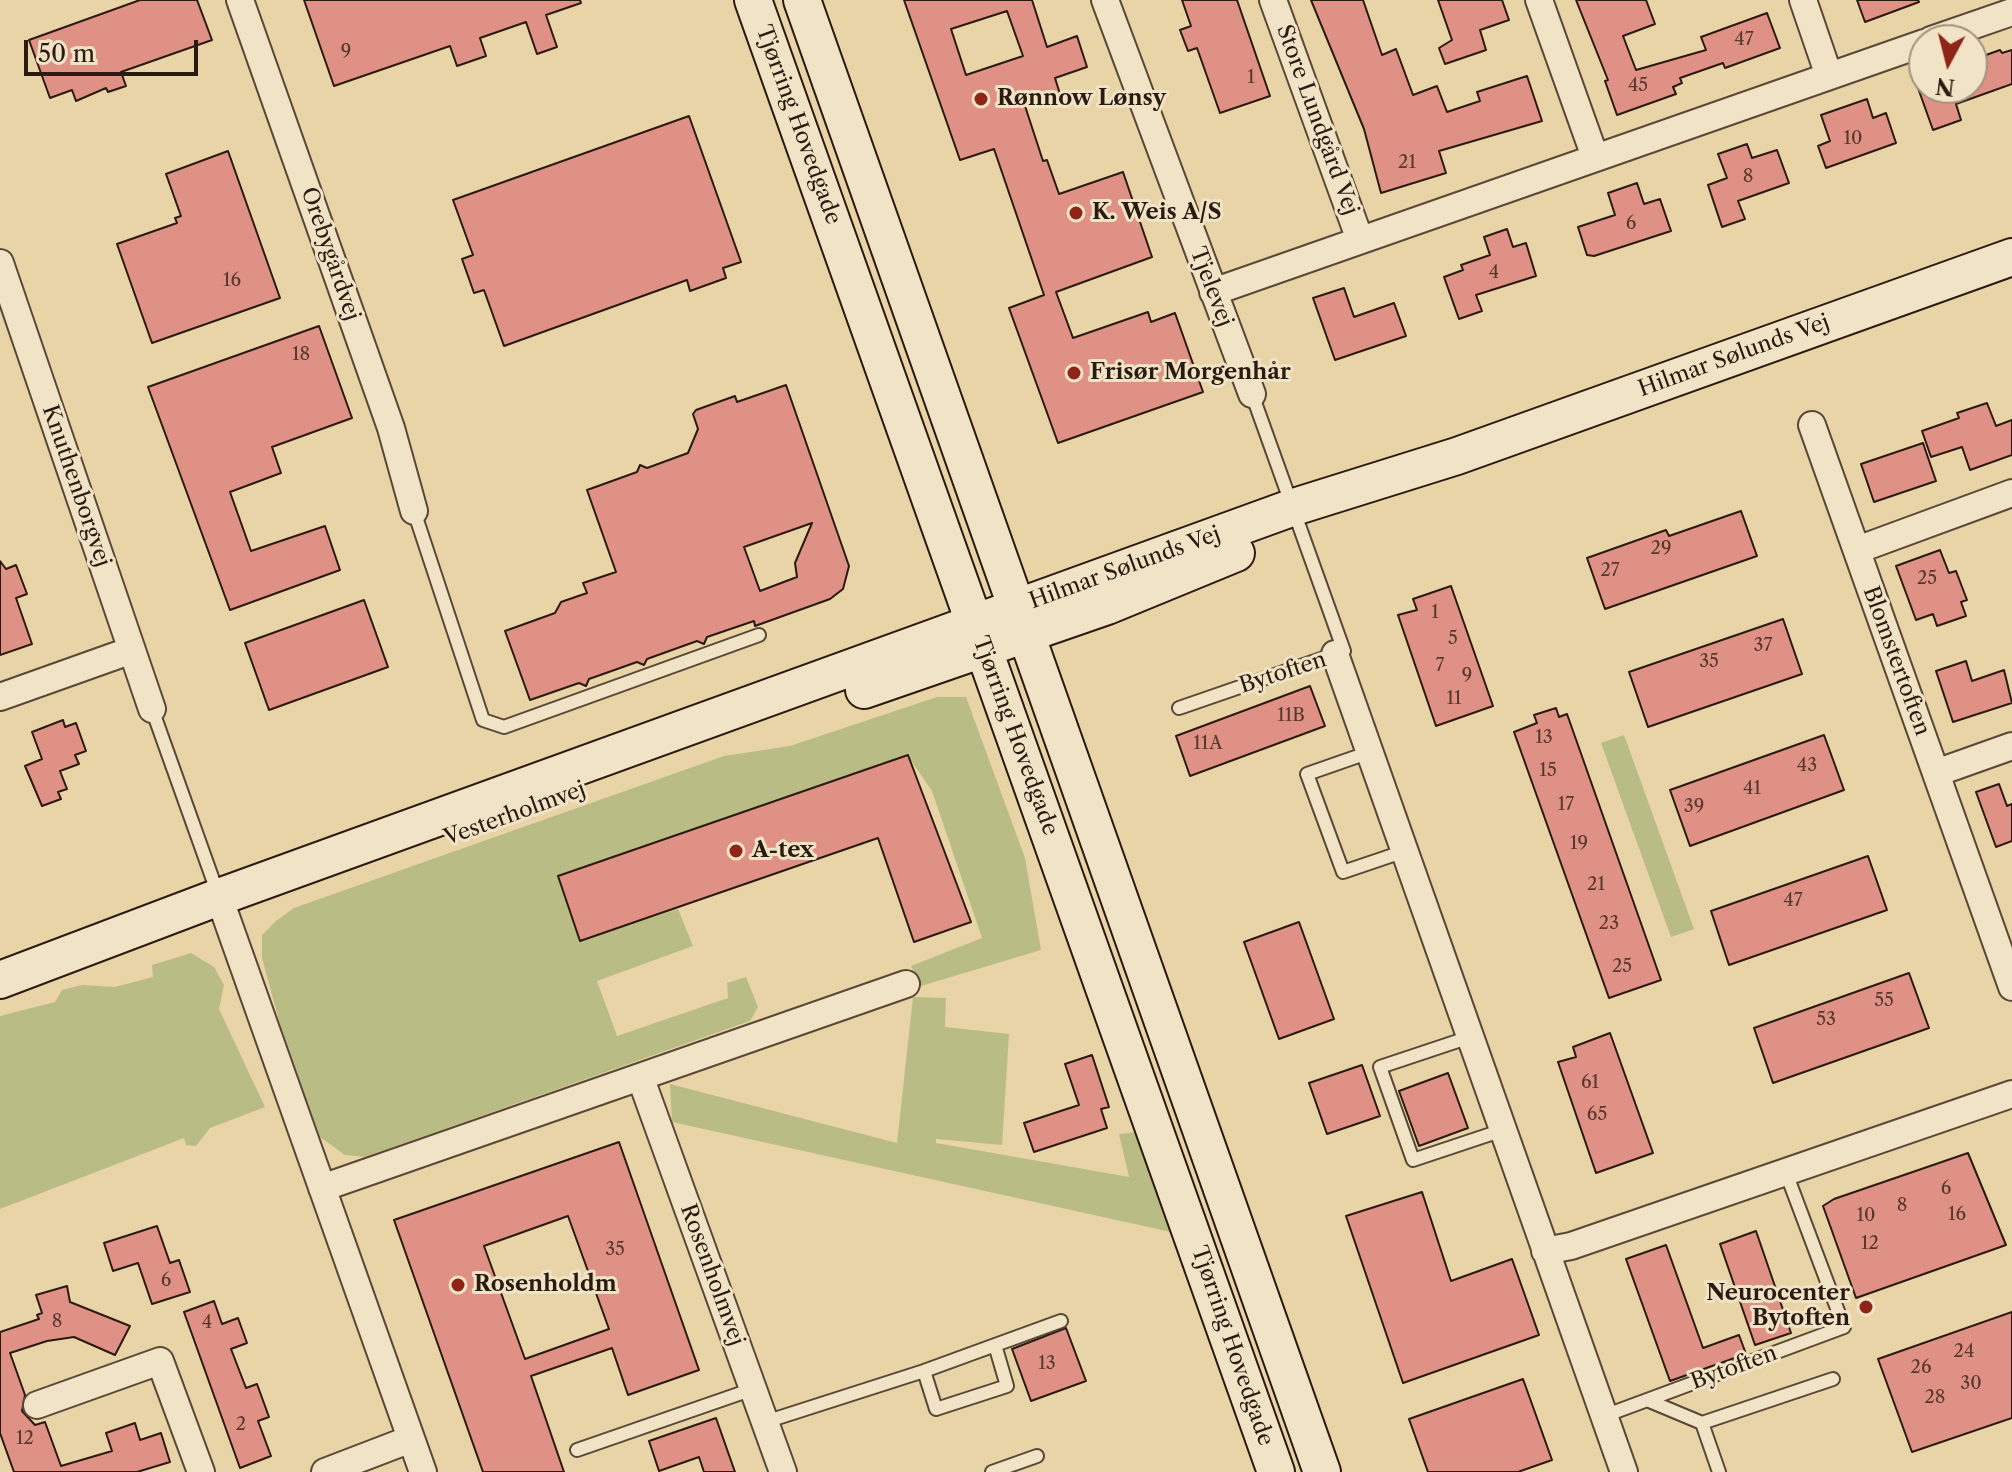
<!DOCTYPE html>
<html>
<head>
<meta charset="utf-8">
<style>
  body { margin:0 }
  #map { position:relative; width:2012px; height:1472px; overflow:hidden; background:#e9d4a8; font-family:"Libre Caslon Text",serif }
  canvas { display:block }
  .north { position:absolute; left:1908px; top:24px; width:80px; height:80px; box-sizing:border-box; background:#f1e3c6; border:2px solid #a2937d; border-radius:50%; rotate:187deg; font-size:22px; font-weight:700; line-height:32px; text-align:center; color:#2b1a10 }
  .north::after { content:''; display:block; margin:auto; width:28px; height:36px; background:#8f2418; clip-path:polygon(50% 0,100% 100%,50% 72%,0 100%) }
  .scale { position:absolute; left:24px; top:40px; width:174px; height:36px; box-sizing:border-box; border:4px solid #2b1a10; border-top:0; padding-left:10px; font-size:24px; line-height:28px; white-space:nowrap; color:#2b1a10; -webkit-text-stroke:6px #f1e3c6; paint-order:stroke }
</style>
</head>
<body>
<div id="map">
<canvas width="2012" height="1472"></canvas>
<div class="north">N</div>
<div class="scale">50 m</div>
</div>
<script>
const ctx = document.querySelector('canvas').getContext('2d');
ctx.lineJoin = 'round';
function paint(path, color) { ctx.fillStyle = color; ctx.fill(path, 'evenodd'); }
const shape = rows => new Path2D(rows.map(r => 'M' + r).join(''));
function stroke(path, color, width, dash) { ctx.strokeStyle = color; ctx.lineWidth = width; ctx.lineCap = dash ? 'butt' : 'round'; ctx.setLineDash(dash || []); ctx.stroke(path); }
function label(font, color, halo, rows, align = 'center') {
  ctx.font = font + ' "Libre Caslon Text",serif'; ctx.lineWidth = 6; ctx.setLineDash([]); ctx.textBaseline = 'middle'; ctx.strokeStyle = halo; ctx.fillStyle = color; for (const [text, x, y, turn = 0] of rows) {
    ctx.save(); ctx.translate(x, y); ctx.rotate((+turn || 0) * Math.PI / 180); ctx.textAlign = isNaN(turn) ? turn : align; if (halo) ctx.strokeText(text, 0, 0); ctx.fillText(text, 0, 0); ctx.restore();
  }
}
paint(shape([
  [937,697,966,697,1025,858,1041,950,921,986,911,966,982,938,932,791,908,756,558,877,580,941,678,909,693,946,597,981,617,1036,728,998,727,983,746,977,758,1007,750,1021,365,1157,345,1155,320,1137,280,1024,262,958,262,935,276,921,294,908,724,756,790,746],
  [1624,735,1694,929,1671,937,1601,743],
  [191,953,214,967,224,985,219,1009,265,1107,210,1128,196,1146,186,1145,184,1138,0,1209,0,1016,55,1002,62,990,82,985,115,987,153,977,152,965],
  [913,997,946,998,945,1027,1009,1034,1002,1145,936,1139,936,1143,1129,1177,1119,1134,1137,1132,1171,1232,672,1122,670,1084,897,1143]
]), '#babc85');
const building = shape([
  [140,0,197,0,212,40,121,72,126,86,108,92,106,88,76,101,72,90,50,98,29,40,140,0],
  [304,0,580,0,581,3,546,15,557,47,537,54,526,22,480,38,486,56,457,66,450,46,334,86,304,0],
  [904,0,1032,0,1047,47,1077,36,1087,67,1055,78,1060,94,1025,106,1043,161,1047,160,1059,194,1123,172,1152,257,1056,292,1073,338,1148,312,1151,322,1175,313,1203,392,1058,443,1009,308,1044,295,994,149,960,160,904,0],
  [1007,11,1023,56,966,75,951,29,1007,11],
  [1182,0,1237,0,1270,96,1220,113,1197,48,1188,51,1180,30,1191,26,1182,0],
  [1311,0,1363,0,1382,55,1396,49,1413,95,1437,86,1447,112,1480,101,1477,92,1527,76,1542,121,1439,151,1446,173,1381,193,1364,129,1311,0],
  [1438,0,1502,0,1509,20,1480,30,1486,50,1445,64,1439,48,1452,40,1438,0],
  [1576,0,1646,0,1655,24,1623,36,1636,70,1706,50,1701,37,1767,13,1780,48,1725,68,1723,63,1680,78,1682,83,1673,87,1676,94,1617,115,1605,81,1608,80,1576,0],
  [1857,0,1918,0,1919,2,1865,22,1857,0],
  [2000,50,2002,53,2012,50,2012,84,1956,104,1961,120,1933,130,1918,88,1972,88,1972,60,2000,50],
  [1867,99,1873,118,1886,113,1896,143,1826,168,1818,146,1830,141,1821,115,1867,99],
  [689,116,741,262,723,268,726,278,690,291,687,280,504,346,484,290,474,293,462,259,473,255,453,200,689,116],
  [1747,144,1752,158,1777,150,1789,183,1738,201,1745,219,1722,227,1708,185,1727,178,1718,154,1747,144],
  [228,151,280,298,152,343,117,244,177,223,175,218,181,216,166,174,228,151],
  [1637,183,1644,204,1660,199,1671,231,1594,256,1587,255,1578,227,1615,215,1608,193,1637,183],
  [1507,229,1513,247,1526,243,1536,276,1476,295,1482,311,1459,319,1444,277,1463,270,1461,265,1490,255,1484,237,1507,229],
  [1344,288,1354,317,1394,303,1406,336,1335,360,1313,298,1344,288],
  [319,326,352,418,272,447,281,473,230,492,251,551,325,526,340,570,230,610,148,387,319,326],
  [786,385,849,566,843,589,830,599,755,626,754,621,707,637,704,644,697,641,647,659,644,665,637,662,589,679,586,686,579,683,530,700,505,631,555,613,561,602,587,593,583,583,616,572,587,490,637,472,640,465,647,468,688,453,698,429,693,414,696,410,735,396,737,402,786,385],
  [812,523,795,563,797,577,760,591,744,547,812,523],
  [1987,403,1996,426,2012,420,2012,455,1970,470,1962,447,1931,457,1922,431,1959,418,1957,413,1987,403],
  [1923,443,1936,481,1874,502,1861,464,1923,443],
  [1741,511,1757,556,1605,609,1587,558,1666,530,1669,536,1741,511],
  [1940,550,1949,573,1956,571,1967,600,1961,602,1966,616,1937,626,1933,614,1916,620,1896,566,1940,550],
  [0,561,6,569,16,565,27,594,16,598,32,644,0,655,0,561],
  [1451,586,1493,706,1436,726,1398,615,1417,610,1413,599,1451,586],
  [364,600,388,667,269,710,245,643,364,600],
  [1783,619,1802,674,1648,727,1629,672,1783,619],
  [1966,661,1972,681,2004,670,2012,703,1953,722,1936,671,1966,661],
  [1310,686,1325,726,1190,776,1176,736,1310,686],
  [1556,708,1559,717,1567,714,1661,980,1609,998,1514,732,1537,723,1534,715,1556,708],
  [63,720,65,727,76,723,86,751,75,755,79,764,60,771,67,789,58,792,61,799,42,806,25,766,42,759,32,732,63,720],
  [1824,735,1844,790,1690,846,1670,790,1824,735],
  [908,755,971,922,914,942,878,838,580,941,558,876,908,755],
  [1999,784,2007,806,2012,804,2012,841,1996,847,1976,792,1999,784],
  [1868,856,1887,910,1729,965,1711,911,1868,856],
  [1299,922,1334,1019,1279,1039,1244,942,1299,922],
  [1909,973,1929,1028,1773,1083,1754,1028,1909,973],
  [1610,1033,1653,1153,1596,1173,1558,1062,1576,1057,1573,1047,1610,1033],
  [1092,1055,1109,1107,1101,1109,1107,1128,1034,1152,1024,1123,1079,1105,1065,1064,1092,1055],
  [1362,1065,1380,1116,1327,1134,1309,1083,1362,1065],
  [1448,1073,1468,1128,1419,1146,1399,1091,1448,1073],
  [619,1142,699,1370,628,1395,612,1348,531,1376,564,1472,483,1472,394,1220,619,1142],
  [568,1216,609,1329,525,1359,484,1246,568,1216],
  [1968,1153,2006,1245,1856,1298,1823,1206,1834,1199,1968,1153],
  [1422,1192,1451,1281,1512,1259,1539,1335,1403,1383,1346,1216,1422,1192],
  [157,1226,170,1263,179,1260,190,1292,152,1304,138,1263,113,1271,104,1243,157,1226],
  [1756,1231,1791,1333,1755,1345,1720,1244,1756,1231],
  [1666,1245,1703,1348,1739,1335,1746,1354,1670,1381,1626,1259,1666,1245],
  [67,1286,70,1302,130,1326,115,1355,74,1337,47,1341,10,1353,25,1395,22,1411,35,1425,45,1422,61,1466,112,1451,106,1433,135,1423,140,1440,161,1433,170,1462,137,1472,14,1472,0,1433,0,1332,39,1319,37,1315,42,1313,36,1295,67,1286],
  [214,1301,222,1324,238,1318,247,1343,231,1349,246,1388,257,1384,269,1417,258,1421,271,1456,240,1468,184,1312,214,1301],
  [2012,1312,2012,1418,1912,1452,1878,1359,2012,1312],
  [1066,1328,1086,1381,1031,1401,1012,1349,1066,1328],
  [1523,1379,1552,1460,1518,1472,1428,1472,1409,1419,1523,1379],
  [716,1418,735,1472,704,1472,699,1457,659,1471,649,1441,716,1418]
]);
paint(building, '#e09185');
stroke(building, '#2b1a10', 2);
const lane = shape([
  [414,511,483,720,504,727,759,635],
  [1179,708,1344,651,1252,394],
  [152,709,218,894],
  [1370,752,1307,774,1343,872,1405,851],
  [1470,1037,1380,1067,1413,1160,1503,1130],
  [924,1371,936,1409,1007,1386,995,1345],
  [1647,1400,1702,1423,1719,1472],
  [1604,1416,1844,1327,1785,1170],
  [765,1422,924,1371,1061,1321],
  [1702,1423,1833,1379],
  [577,1450,753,1389],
  [992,1472,1037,1456]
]);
const street = shape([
  [240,0,391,428,414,511],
  [1105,0,1252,394],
  [1273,0,1360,240],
  [1539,0,1595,157],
  [1803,0,1829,76],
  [1931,40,2012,12],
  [0,263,152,709],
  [1213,292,1924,43],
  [1812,425,2012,987],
  [1857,550,2012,493],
  [1335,654,1624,1472],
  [0,697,132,650],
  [1936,773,2012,746],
  [219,897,423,1472],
  [641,1079,783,1472],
  [322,1188,906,984],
  [1545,1251,1571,1246,2012,1094],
  [37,1405,160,1361,201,1472],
  [325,1472,411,1439]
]);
const secondary = shape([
  [753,0,1276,1472],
  [802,0,1322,1472],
  [864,690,1107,606,1236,553],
  [0,980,219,897,1294,507,1457,456,2012,257]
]);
stroke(lane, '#5a4836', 16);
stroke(street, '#5a4836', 30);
stroke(secondary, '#2b1a10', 40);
stroke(lane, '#f1e3c6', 12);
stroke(street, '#f1e3c6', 26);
stroke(secondary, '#f1e3c6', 36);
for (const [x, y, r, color] of [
  [981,99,8,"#8f2418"],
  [1076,213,8,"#8f2418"],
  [1074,373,8,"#8f2418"],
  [736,851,8,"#8f2418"],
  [458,1285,8,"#8f2418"],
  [1866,1307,8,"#8f2418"]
]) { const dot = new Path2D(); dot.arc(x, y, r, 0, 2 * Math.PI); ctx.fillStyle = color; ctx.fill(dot); stroke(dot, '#f1e3c6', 3); }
label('18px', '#58382d', null, [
  ["47",1744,40],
  ["9",346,52],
  ["1",1251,78],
  ["45",1638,86],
  ["10",1853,139],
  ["21",1407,163],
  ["8",1748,177],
  ["6",1631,224],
  ["4",1494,273],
  ["16",232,281],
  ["18",301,355],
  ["29",1661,549],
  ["27",1610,571],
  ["25",1927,579],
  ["1",1435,613],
  ["5",1453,639],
  ["37",1763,646],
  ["35",1709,662],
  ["7",1440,666],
  ["9",1467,676],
  ["11",1454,699],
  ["11B",1291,716],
  ["13",1544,738],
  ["11A",1208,744],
  ["43",1807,766],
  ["15",1548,771],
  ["41",1752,789],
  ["17",1566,805],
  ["39",1694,807],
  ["19",1579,844],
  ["21",1596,885],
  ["47",1793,901],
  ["23",1609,924],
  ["25",1622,967],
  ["55",1884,1001],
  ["53",1826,1020],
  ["61",1590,1083],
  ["65",1597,1115],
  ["6",1946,1189],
  ["8",1902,1206],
  ["16",1957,1215],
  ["10",1866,1216],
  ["12",1870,1244],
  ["35",615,1250],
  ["6",166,1281],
  ["8",57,1322],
  ["4",207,1323],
  ["24",1964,1352],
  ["13",1047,1364],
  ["26",1921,1368],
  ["30",1971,1384],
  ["28",1935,1398],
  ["2",241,1425],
  ["12",25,1439]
]);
label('bold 22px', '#2b1a10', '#f1e3c6', [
  ["Rønnow Lønsy",997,99],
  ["K. Weis A/S",1092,213],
  ["Frisør Morgenhår",1090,373],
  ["A-tex",752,851],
  ["Rosenholdm",474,1285],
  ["Neurocenter",1850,1294,"right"],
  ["Bytoften",1850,1319,"right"]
], 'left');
label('22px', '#2b1a10', '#f1e3c6', [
  ["Store Lundgård Vej",1317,120,70],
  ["Tjørring Hovedgade",798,125,70],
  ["Orebygårdvej",330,254,71],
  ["Tjelevej",1211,287,69],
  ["Hilmar Sølunds Vej",1734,356,-20],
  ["Knuthenborgvej",76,486,71],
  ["Hilmar Sølunds Vej",1125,568,-20],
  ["Blomstertoften",1896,661,70],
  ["Bytoften",1283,673,-18],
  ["Tjørring Hovedgade",1015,736,70],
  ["Vesterholmvej",515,814,-20],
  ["Rosenholmvej",712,1275,70],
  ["Tjørring Hovedgade",1232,1346,71],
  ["Bytoften",1734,1368,-20]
]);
</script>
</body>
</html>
